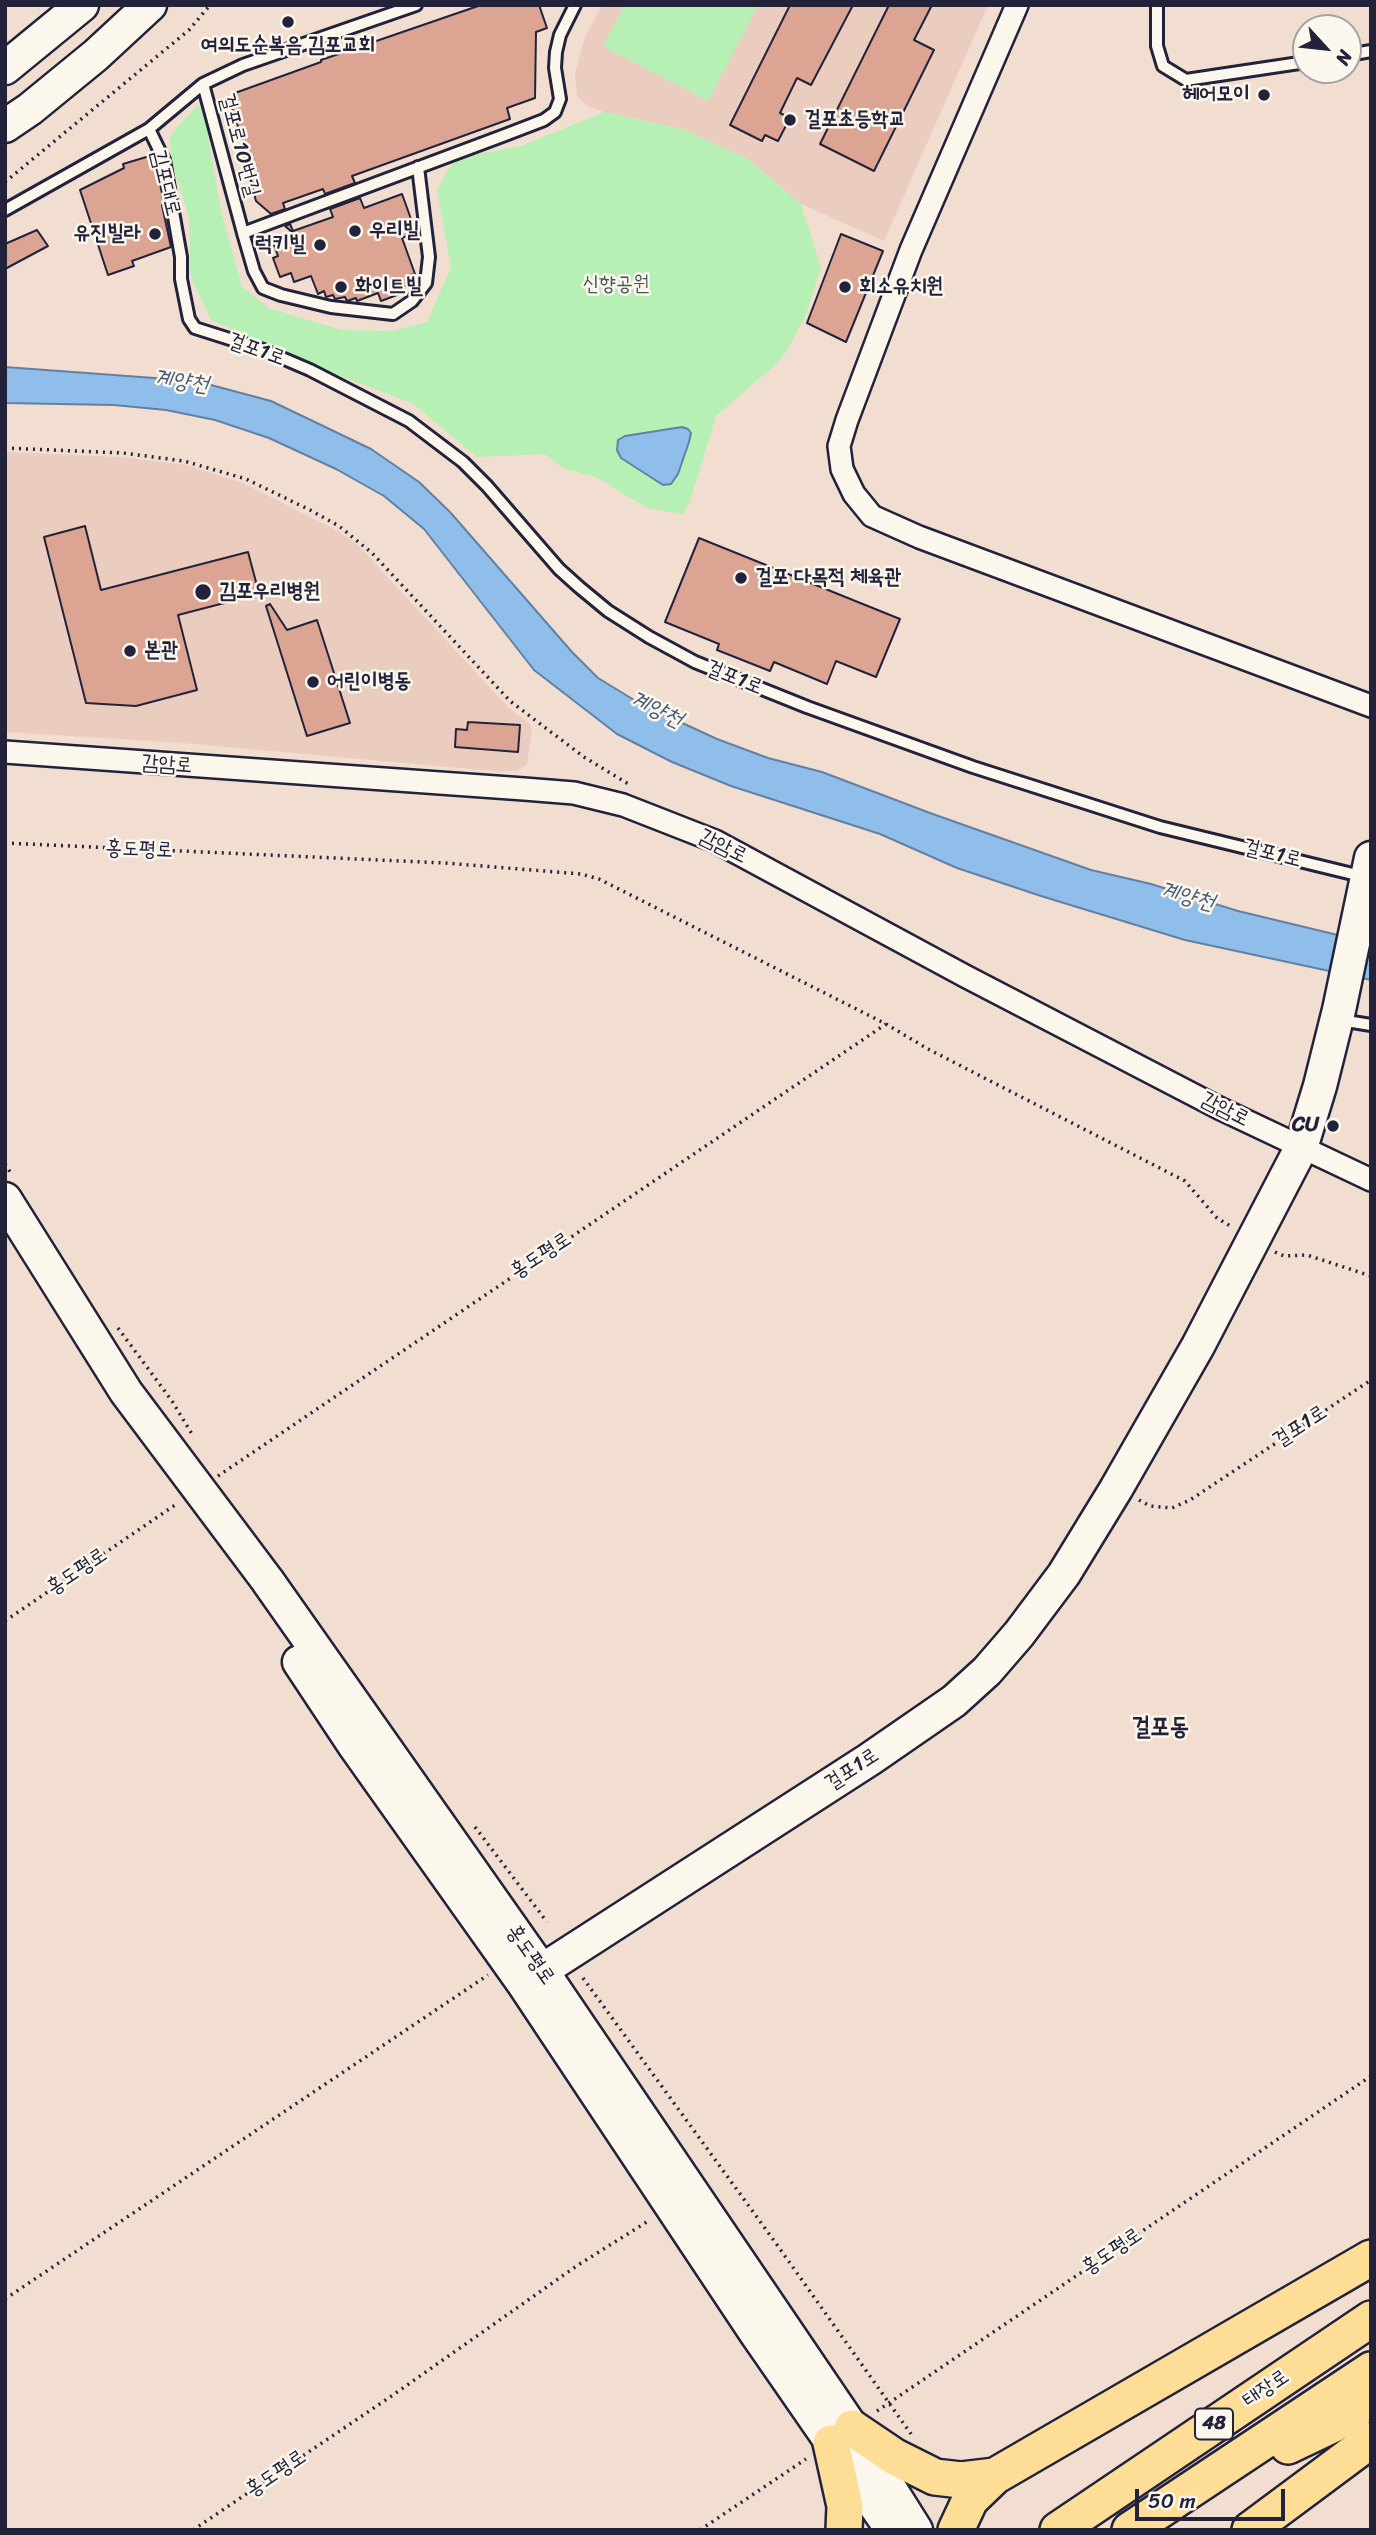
<!DOCTYPE html>
<html>
<head>
<meta charset="utf-8">
<style>
  body { margin:0 }
  #map { position:relative; width:1376px; height:2535px; overflow:hidden; background:#f1ded1; font-family:Sriracha,sans-serif }
  canvas { display:block }
  .frame { position:absolute; inset:0; border:7px solid #22223b; pointer-events:none }
  .north { position:absolute; left:1292px; top:14px; width:70px; height:70px; box-sizing:border-box; background:#fbf7ec; border:2px solid #a4a2a5; border-radius:50%; rotate:117deg; font-size:19px; font-weight:700; line-height:28px; text-align:center; color:#22223b }
  .north::after { content:''; display:block; margin:auto; width:24px; height:32px; background:#22223b; clip-path:polygon(50% 0,100% 100%,50% 72%,0 100%) }
  .scale { position:absolute; left:1135px; top:2489px; width:150px; height:32px; box-sizing:border-box; border:4px solid #22223b; border-top:0; padding-left:9px; font-size:21px; line-height:24px; white-space:nowrap; color:#22223b; -webkit-text-stroke:5px #fbf7ec; paint-order:stroke }
</style>
</head>
<body>
<div id="map">
<canvas width="1376" height="2535"></canvas>
<div class="frame"></div>
<div class="north">N</div>
<div class="scale">50 m</div>
</div>
<script>
const ctx = document.querySelector('canvas').getContext('2d');
ctx.lineJoin = 'round';
function paint(path, color) { ctx.fillStyle = color; ctx.fill(path, 'evenodd'); }
const shape = rows => new Path2D(rows.map(r => 'M' + r).join(''));
function stroke(path, color, width, dash) { ctx.strokeStyle = color; ctx.lineWidth = width; ctx.lineCap = dash ? 'butt' : 'round'; ctx.setLineDash(dash || []); ctx.stroke(path); }
function label(font, color, halo, rows, align = 'center') {
  ctx.font = font + ' Sriracha,"Poor Story",sans-serif'; ctx.lineWidth = 5; ctx.setLineDash([]); ctx.textBaseline = 'middle'; ctx.strokeStyle = halo; ctx.fillStyle = color; for (const [text, x, y, turn = 0] of rows) {
    ctx.save(); ctx.translate(x, y); ctx.rotate((+turn || 0) * Math.PI / 180); ctx.textAlign = isNaN(turn) ? turn : align; if (halo) ctx.strokeText(text, 0, 0); ctx.fillText(text, 0, 0); ctx.restore();
  }
}
paint(shape([
  [602,5,988,5,884,241,801,204,748,159,683,129,604,112,588,106,577,96,575,74,585,37],
  [5,452,120,457,186,465,243,483,334,529,353,541,368,556,509,708,529,723,532,729,527,764,516,771,494,771,182,743,5,732]
]), '#eacdbe');
paint(shape([
  [625,5,758,5,708,101,603,46],
  [197,105,204,113,221,211,242,287,271,309,342,330,393,331,427,322,451,267,437,191,446,172,454,163,468,156,521,146,604,112,683,129,748,159,801,204,821,268,805,317,786,352,775,365,716,416,689,504,682,514,647,508,596,477,563,468,545,454,477,457,412,403,326,371,211,320,190,275,189,217,171,160,170,136]
]), '#b6f0b4');
const water = shape([
  [5,367,168,379,211,385,271,401,371,449,419,482,450,512,572,652,598,678,639,703,717,739,768,758,822,772,930,813,1091,870,1151,884,1238,911,1371,943,1371,980,1185,940,1041,896,957,868,880,834,731,786,672,762,617,734,534,670,424,529,384,496,336,469,269,438,215,420,166,410,114,405,5,403,5,367],
  [682,427,688,429,691,433,689,442,678,474,671,484,663,485,621,458,617,450,618,440,625,436,682,427]
]);
paint(water, '#8ebee9');
stroke(water, '#6380a3', 2);
const building = shape([
  [481,5,539,5,547,28,536,32,535,98,507,108,510,119,352,176,355,183,325,194,323,189,283,203,285,209,271,214,256,201,244,154,247,153,230,103,235,93,321,62,321,60,481,5],
  [790,5,853,5,811,85,797,78,780,113,790,118,778,141,765,135,762,141,730,125,790,5],
  [889,5,932,5,914,40,934,50,874,171,820,144,889,5],
  [153,155,156,162,164,204,162,205,171,247,132,261,134,266,108,275,80,190,124,168,123,164,153,155],
  [402,194,411,219,404,222,409,235,402,238,415,274,410,275,412,283,403,287,405,292,381,301,378,293,357,301,356,298,347,301,345,297,335,299,333,295,326,297,324,291,318,294,311,276,294,282,291,273,280,277,273,258,278,256,272,240,293,233,285,226,290,224,293,231,333,217,330,209,360,198,364,208,402,194],
  [37,230,48,246,5,269,5,244,37,230],
  [841,234,883,251,846,342,807,323,841,234],
  [85,526,101,590,248,552,256,582,263,593,178,615,197,690,136,706,86,703,44,537,85,526],
  [699,538,900,619,876,677,836,661,827,684,774,662,770,671,717,650,719,644,665,622,699,538],
  [270,604,287,630,317,620,350,723,307,736,266,606,270,604],
  [468,722,520,725,518,752,455,747,456,729,467,730,468,722]
]);
paint(building, '#dba493');
stroke(building, '#22223b', 2);
const lane = shape([
  [1157,5,1157,46,1163,66,1186,80,1306,62],
  [1348,55,1371,51],
  [203,84,243,233,505,135,544,120,555,112,560,99,555,68,556,52,560,35,575,5],
  [149,129,203,84,243,65,416,5],
  [5,210,149,129,164,160,181,257,181,279,189,319,195,328,261,349,310,370,409,421,463,462,487,486,559,569,579,587,608,611,649,637,695,662,807,707,973,767,1160,827,1365,877],
  [243,233,254,271,263,288,281,295,331,307,393,314,412,301,426,283,429,257,418,167],
  [1340,1020,1371,1025]
]);
const street = shape([
  [1017,5,911,250,847,420,839,446,842,469,854,494,872,516,919,537,1371,706],
  [5,752,524,789,574,793,623,805,715,841,965,976,1219,1108,1371,1180]
]);
const secondary = shape([
  [5,68,82,5],
  [5,126,30,109,96,55,150,5],
  [5,1199,126,1392,267,1580,542,1971,852,2428,916,2530],
  [299,1662,354,1745,523,1983,755,2332,890,2527],
  [524,1982,870,1759,954,1701,987,1671,1019,1634,1064,1574,1116,1489,1198,1346,1301,1148,1320,1086,1339,1010,1371,858]
]);
const primary = shape([
  [852,2428,895,2457,935,2477,961,2480,995,2476],
  [831,2443,845,2506,844,2530],
  [1288,2446,1332,2425,1371,2400],
  [956,2530,970,2500,995,2476,1371,2258],
  [1058,2530,1371,2319],
  [1130,2530,1371,2370],
  [1250,2530,1371,2440]
]);
stroke(lane, '#22223b', 16);
stroke(street, '#22223b', 26);
stroke(secondary, '#22223b', 37);
stroke(primary, '#22223b', 40);
stroke(shape([
  [5,182,189,30,210,5],
  [5,448,123,453,184,461,246,479,310,510,339,526,372,553,510,701,584,757,630,785],
  [5,843,445,863,581,874,599,879,886,1024,928,1049,1185,1181,1217,1218,1232,1227],
  [5,1164,12,1175],
  [1275,1252,1284,1256,1307,1255,1371,1276],
  [118,1328,172,1401,192,1434],
  [218,1476,886,1024],
  [1139,1500,1150,1506,1172,1508,1190,1500,1371,1380],
  [5,1621,178,1503],
  [475,1827,547,1922],
  [583,1978,775,2242,911,2434],
  [5,2299,488,1975],
  [877,2411,1371,2076],
  [193,2530,393,2395,578,2265,650,2220],
  [700,2530,806,2459]
]), '#22223b', 3.5, [2, 5]);
stroke(lane, '#fbf7ec', 10);
stroke(street, '#fbf7ec', 21);
stroke(secondary, '#fbf7ec', 32);
stroke(primary, '#fedd96', 35);
for (const [x, y, r, color] of [
  [288,22,7,"#22223b"],
  [1264,95,7,"#22223b"],
  [790,120,7,"#22223b"],
  [355,231,7,"#22223b"],
  [155,234,7,"#22223b"],
  [320,245,7,"#22223b"],
  [341,287,7,"#22223b"],
  [845,287,7,"#22223b"],
  [741,578,7,"#22223b"],
  [203,592,9,"#22223b"],
  [130,651,7,"#22223b"],
  [313,682,7,"#22223b"],
  [1333,1126,7,"#22223b"]
]) { const dot = new Path2D(); dot.arc(x, y, r, 0, 2 * Math.PI); ctx.fillStyle = color; ctx.fill(dot); stroke(dot, '#fbf7ec', 2.5); }
for (const [x, y, w] of [
  [1214,2424,38]
]) { const box = new Path2D(); box.roundRect(x - w / 2, y - 15.5, w, 31, 5); ctx.fillStyle = '#fbf7ec'; ctx.fill(box); stroke(box, '#22223b', 2); }
label('bold 19px', '#22223b', null, [
  ["48",1214,2424]
]);
label('bold 21px', '#22223b', '#fbf7ec', [
  ["여의도순복음 김포교회",288,46,"center"],
  ["헤어모이",1250,95,"right"],
  ["걸포초등학교",804,120],
  ["우리빌",369,231],
  ["유진빌라",141,234,"right"],
  ["럭키빌",306,245,"right"],
  ["화이트빌",355,287],
  ["회소유치원",859,287],
  ["걸포 다목적 체육관",755,578],
  ["김포우리병원",219,592],
  ["본관",144,651],
  ["어린이병동",327,682],
  ["CU",1319,1126,"right"]
], 'left');
label('21px', '#22223b', '#fbf7ec', [
  ["걸포로10번길",239,145,75],
  ["김포대로",165,183,76],
  ["걸포1로",256,350,20],
  ["걸포1로",734,678,22],
  ["감암로",167,765,4],
  ["감암로",723,847,26],
  ["홍도평로",139,850,2],
  ["걸포1로",1272,854,14],
  ["감암로",1225,1110,27],
  ["홍도평로",541,1256,-33],
  ["걸포1로",1300,1427,-33],
  ["홍도평로",77,1572,-34],
  ["걸포1로",852,1770,-33],
  ["홍도평로",530,1955,55],
  ["홍도평로",1112,2252,-34],
  ["태장로",1266,2389,-34],
  ["홍도평로",276,2474,-34]
]);
label('21px', '#475659', '#fbf7ec', [
  ["신향공원",616,285]
]);
label('italic 23px', '#485978', '#fbf7ec', [
  ["계양천",181,382,8],
  ["계양천",656,710,26],
  ["계양천",1187,897,15]
]);
label('bold 24px', '#22223b', '#fbf7ec', [
  ["걸포동",1160,1728]
]);
</script>
</body>
</html>
